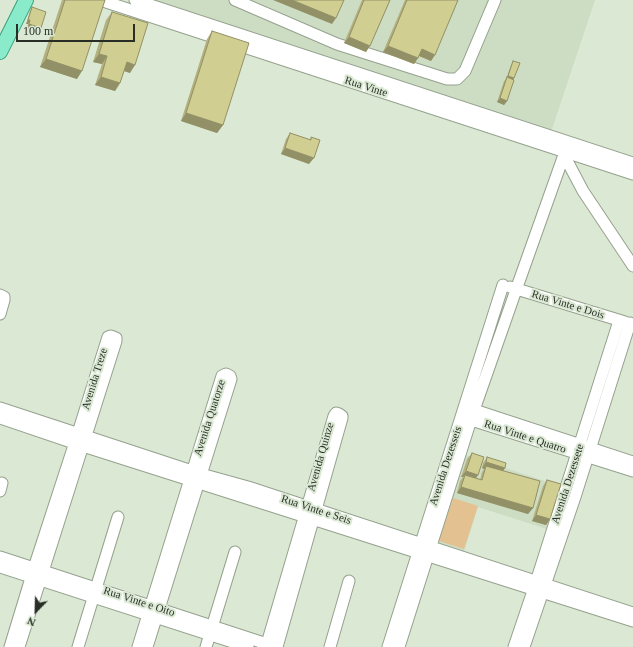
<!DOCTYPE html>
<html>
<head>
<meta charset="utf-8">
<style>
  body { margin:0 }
  #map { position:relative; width:633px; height:647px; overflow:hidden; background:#dbe9d4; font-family:"Times New Roman",serif }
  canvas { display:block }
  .north { position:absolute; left:16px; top:591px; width:40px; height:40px; -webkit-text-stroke:3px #dbe9d4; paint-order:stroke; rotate:203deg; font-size:11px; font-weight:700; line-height:16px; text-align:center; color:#282e26 }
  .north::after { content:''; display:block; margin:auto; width:14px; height:18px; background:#282e26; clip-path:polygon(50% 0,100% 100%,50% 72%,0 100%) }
  .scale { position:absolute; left:16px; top:24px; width:119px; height:18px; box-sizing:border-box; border:2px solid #282e26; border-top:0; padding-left:5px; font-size:12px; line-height:14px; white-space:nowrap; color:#282e26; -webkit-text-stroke:3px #dbe9d4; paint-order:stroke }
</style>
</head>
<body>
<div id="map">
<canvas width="633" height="647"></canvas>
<div class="north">N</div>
<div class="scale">100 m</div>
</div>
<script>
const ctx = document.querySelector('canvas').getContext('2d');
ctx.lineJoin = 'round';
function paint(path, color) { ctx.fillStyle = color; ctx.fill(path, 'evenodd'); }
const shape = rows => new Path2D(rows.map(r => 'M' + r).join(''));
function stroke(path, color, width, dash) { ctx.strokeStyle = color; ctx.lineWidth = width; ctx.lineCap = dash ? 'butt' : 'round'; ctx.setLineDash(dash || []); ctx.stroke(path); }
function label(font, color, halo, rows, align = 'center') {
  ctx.font = font + ' "Times New Roman",serif'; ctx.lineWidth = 4; ctx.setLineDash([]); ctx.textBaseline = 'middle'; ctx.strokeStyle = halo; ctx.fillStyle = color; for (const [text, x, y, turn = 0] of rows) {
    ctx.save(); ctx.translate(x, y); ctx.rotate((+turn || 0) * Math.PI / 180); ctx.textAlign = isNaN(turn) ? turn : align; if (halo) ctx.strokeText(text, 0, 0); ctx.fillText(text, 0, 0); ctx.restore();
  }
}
paint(shape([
  [141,0,595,0,551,132],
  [460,453,566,488,553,531,478,507,462,558,431,548]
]), '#ccddc3');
paint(shape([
  [453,498,478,506,464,549,439,541]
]), '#e4c190');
const minor = shape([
  [100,0,633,174],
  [135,0,633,163],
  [235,0,337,44,447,79,457,79,465,71,495,0],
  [564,155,583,191,633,266],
  [510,287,625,322],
  [0,295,4,297,4,300,0,314],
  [0,408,201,474,248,487,633,613],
  [468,408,633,462],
  [0,418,83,446,633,621],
  [465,418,633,471],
  [0,491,2,483],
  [0,557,273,646],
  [0,567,248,647],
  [10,647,34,568,78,433,108,337,111,336,116,338,116,341,19,647],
  [78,647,118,517],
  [138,647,222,376,226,374,230,376,231,379,147,647],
  [206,647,235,552],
  [266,647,334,416,336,413,339,414,342,416,342,418,277,647],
  [330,647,349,581],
  [388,647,503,285],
  [399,647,474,410,516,290,565,152],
  [514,647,536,582,619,321],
  [524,647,575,497,630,323]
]);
const major = shape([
  [0,52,26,0]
]);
stroke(minor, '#95a18e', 13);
stroke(major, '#35a079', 16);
stroke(minor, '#fff', 11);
stroke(major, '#8aebca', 14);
paint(shape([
  [62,0,105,0,77,79,40,67],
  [362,0,390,0,366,52,344,43],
  [405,0,458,0,431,61,419,56,414,64,383,52],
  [32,7,41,28,38,32,26,28,28,24,26,24,30,11],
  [112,12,130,73,124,71,120,83,115,91,95,85,102,64,93,62,106,20],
  [212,31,223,125,217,133,181,121,207,39],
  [513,61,514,78,513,80,507,101,504,105,497,102,504,81,506,79,511,65],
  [290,133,310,140,311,137,309,164,281,154,286,139],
  [472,453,478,475,476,478,480,480,482,472,484,469,482,468,483,463,487,457,505,468,503,470,533,508,528,514,457,493,460,481,463,477,461,477,467,459],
  [547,480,550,519,546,525,532,521,543,486]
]), '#b4b17e');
paint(shape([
  [273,0,292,0,336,18,332,24],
  [28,20,30,20,28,24,26,24],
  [29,24,41,28,38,32,26,28],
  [349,37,370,46,366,52,344,43],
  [388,46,418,58,414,64,383,52],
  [422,49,435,55,431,61,417,55],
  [99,54,107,56,102,64,93,62],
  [46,59,82,71,77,79,40,67],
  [127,62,135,65,130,73,121,70],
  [508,76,514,78,512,82,506,80],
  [101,77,120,83,115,91,95,85],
  [500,98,507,101,504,105,497,102],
  [186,113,223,125,217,133,181,121],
  [285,148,314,158,309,164,281,154],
  [486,462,505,468,501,474,486,466,484,469,482,468],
  [466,471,478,475,474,481,465,475,463,477,461,477],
  [461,487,533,508,528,514,457,493],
  [536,515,550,519,546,525,532,521]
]), '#929066');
const building = shape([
  [65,0,105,0,82,71,46,59,65,0],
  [292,0,344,0,336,18,292,0],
  [364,0,390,0,370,46,349,37,364,0],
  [407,0,458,0,435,55,422,49,418,58,388,46,407,0],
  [32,7,46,12,41,28,29,24,30,20,28,20,32,7],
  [112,12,148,23,135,65,127,62,120,83,101,77,107,56,99,54,112,12],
  [212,31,249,43,223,125,186,113,212,31],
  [513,61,520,63,514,78,508,76,513,61],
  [507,77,514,80,507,101,500,98,507,77],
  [290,133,311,140,311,137,320,140,314,158,285,148,290,133],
  [472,453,484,457,478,475,466,471,472,453],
  [487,457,506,463,505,468,486,462,487,457],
  [486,466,540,481,533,508,461,487,465,475,482,480,486,466],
  [547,480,561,484,550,519,536,515,547,480]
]);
paint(building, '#d1ce92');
stroke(building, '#929066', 1);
label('11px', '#282e26', '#dbe9d4', [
  ["Rua Vinte",366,87,18],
  ["Rua Vinte e Dois",568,305,17],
  ["Avenida Treze",95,379,-73],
  ["Avenida Quatorze",210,418,-72],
  ["Rua Vinte e Quatro",525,437,18],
  ["Avenida Quinze",321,457,-74],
  ["Avenida Dezesseis",446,466,-72],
  ["Avenida Dezessete",568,484,-72],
  ["Rua Vinte e Seis",316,510,18],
  ["Rua Vinte e Oito",139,602,18]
]);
</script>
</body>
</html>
